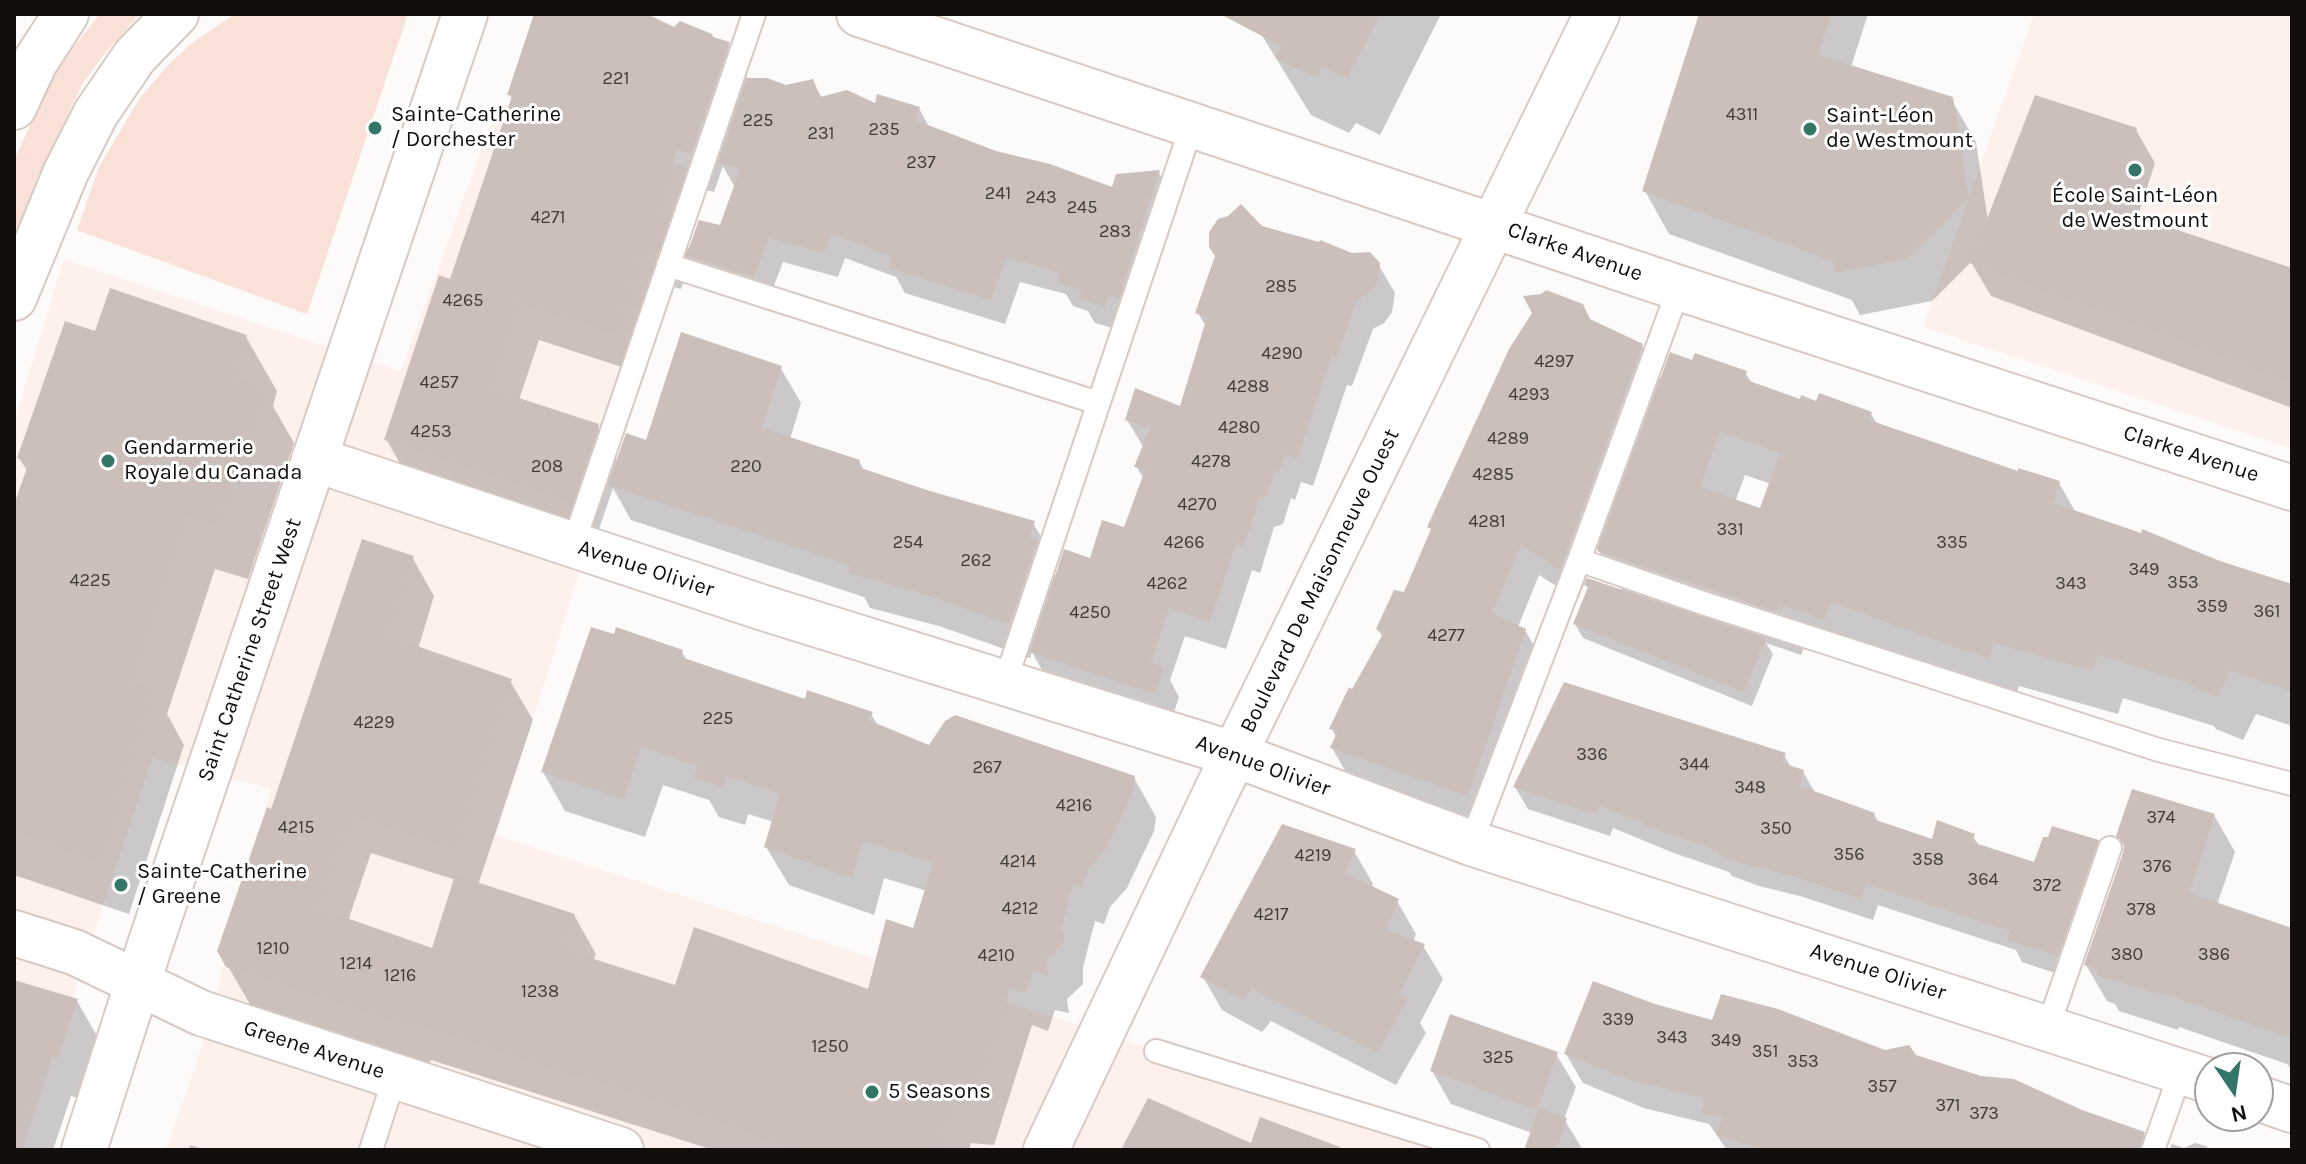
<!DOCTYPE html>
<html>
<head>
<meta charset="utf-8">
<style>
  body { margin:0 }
  #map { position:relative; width:2306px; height:1164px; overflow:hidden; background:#fdfbfa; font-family:Karla,sans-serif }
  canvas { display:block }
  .frame { position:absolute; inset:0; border:16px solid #120e0c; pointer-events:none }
  .north { position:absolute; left:2194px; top:1052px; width:80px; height:80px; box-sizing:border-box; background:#fff; border:2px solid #a09f9e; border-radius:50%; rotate:167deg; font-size:22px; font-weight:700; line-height:32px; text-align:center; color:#120e0c }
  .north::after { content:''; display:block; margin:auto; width:28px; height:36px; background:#337667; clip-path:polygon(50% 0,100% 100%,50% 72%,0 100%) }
</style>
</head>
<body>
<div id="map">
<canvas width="2306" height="1164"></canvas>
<div class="frame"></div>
<div class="north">N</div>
</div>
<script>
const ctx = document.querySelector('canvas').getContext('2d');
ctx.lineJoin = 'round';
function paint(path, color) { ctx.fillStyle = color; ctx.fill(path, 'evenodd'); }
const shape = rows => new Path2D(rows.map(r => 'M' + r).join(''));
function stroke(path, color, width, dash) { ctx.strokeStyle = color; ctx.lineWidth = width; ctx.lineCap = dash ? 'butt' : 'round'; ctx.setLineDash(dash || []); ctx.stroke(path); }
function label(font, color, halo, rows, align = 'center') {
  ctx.font = font + ' Karla,sans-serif'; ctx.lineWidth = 6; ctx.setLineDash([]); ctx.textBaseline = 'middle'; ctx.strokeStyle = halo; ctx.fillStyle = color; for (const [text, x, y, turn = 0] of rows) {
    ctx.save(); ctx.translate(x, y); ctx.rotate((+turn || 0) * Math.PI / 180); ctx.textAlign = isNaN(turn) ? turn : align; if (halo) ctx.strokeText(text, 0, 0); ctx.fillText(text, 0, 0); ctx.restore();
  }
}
paint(shape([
  [2034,14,2292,14,2292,449,1923,327],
  [498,104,706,174,496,835,1461,1150,166,1150,196,1065,271,789,152,758,22,1150,14,1150,14,422,64,259,401,371]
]), '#fef1ec');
paint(shape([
  [100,14,140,14,102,57,83,83,52,147,14,241,14,161,46,89,62,61],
  [235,14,408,14,307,314,77,230,99,167,139,99,170,63,192,43]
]), '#f9e1d7');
paint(shape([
  [536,14,633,14,728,44,749,80,786,87,812,81,822,98,919,108,930,129,996,153,1114,189,1118,176,1159,173,1173,197,1120,330,1095,323,1088,311,1073,306,1066,294,1020,282,1005,324,905,293,896,277,845,258,838,277,783,262,768,301,703,281,691,260,681,289,666,285,637,372,539,340,519,400,598,426,618,462,647,442,780,367,801,403,790,439,859,461,865,472,1033,523,1054,558,1051,567,1057,578,1091,560,1126,530,1144,479,1136,466,1144,448,1127,420,1181,408,1206,327,1198,313,1261,228,1378,264,1395,293,1392,312,1384,323,1373,329,1352,386,1347,385,1313,486,1301,482,1295,500,1291,498,1283,524,1274,527,1260,573,1252,570,1226,649,1185,636,1170,680,1179,697,1171,721,1048,681,1032,652,1030,658,939,626,870,608,864,597,631,520,613,488,595,541,409,479,386,439,451,282,513,100,509,94],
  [723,166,735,188,722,228,690,251,683,237,700,188,714,192],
  [1270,14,1441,14,1380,135,1356,123,1349,133,1311,115,1261,34],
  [1701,14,1868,14,1851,67,1951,99,1976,142,1988,221,2136,130,2155,163,2137,219,2292,271,2292,408,1991,296,1971,262,1932,301,1860,315,1852,300,1669,234,1645,191],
  [1591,321,1642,346,1662,381,1693,362,1745,372,1752,384,1801,402,1871,414,1878,425,2019,473,2059,483,2076,513,2292,586,2292,726,2256,714,2243,740,2216,729,2214,726,2123,698,2118,714,2019,686,2014,702,1855,645,1849,663,1804,647,1801,655,1766,643,1773,654,1752,706,1583,638,1575,624,1589,589,1585,582,1578,600,1539,575,1518,627,1525,630,1543,662,1485,827,1350,779,1332,748,1337,738,1331,728,1383,638,1378,629],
  [1745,475,1771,484,1761,511,1735,502],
  [1597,548,1623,592,1586,579],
  [97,334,246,337,277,391,273,406,294,443,248,579,215,569,167,714,184,745,129,914,14,875,14,511,28,472,19,458],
  [412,557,434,596,418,649,510,681,533,720,478,885,574,915,596,954,593,961,676,988,870,991,915,930,927,891,884,878,874,915,789,885,766,847,774,822,748,814,745,825,719,817,709,800,663,785,645,837,565,811,543,772,682,652,687,661,807,702,871,714,878,726,930,747,1134,778,1156,817,1154,831,1127,888,1110,907,1104,924,1095,921,1083,967,1083,984,1067,999,1069,1013,1055,1010,1048,1031,1032,1025,994,1145,971,1143,969,1150,713,1150,431,1060,429,1064,251,1006,219,951,273,811],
  [371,853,456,880,433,950,348,921],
  [1784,755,1792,769,1803,772,1816,794,1874,814,1879,823,1934,841,1973,836,1980,847,2036,864,2097,842,2110,864,2070,978,2022,962,2016,950,1878,905,1873,920,1800,896,1759,886,1732,876,1729,872,1674,853,1613,828,1610,836,1528,809,1515,787],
  [2214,815,2235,852,2217,905,2292,930,2292,1070,2287,1064,2179,1027,2178,1030,2119,1011,2115,1004,2107,1001,2086,965,2125,848,2118,836],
  [1354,851,1373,884,1371,888,1397,901,1416,934,1413,942,1423,946,1443,979,1420,1023,1426,1033,1396,1085,1271,1021,1262,1032,1222,1010,1203,977],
  [14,982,77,1001,101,1043,82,1099,71,1096,53,1150,14,1150],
  [1654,1006,1714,1023,1915,1056,2143,1133,2153,1150,1727,1150,1709,1124,1644,1108,1583,1083,1566,1054],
  [1556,1054,1576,1087,1564,1119,1583,1150,1526,1150,1532,1133,1451,1104,1432,1071],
  [2195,1143,2206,1146,2209,1150,2169,1150,2172,1144,2184,1148],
  [190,1145,207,1150,189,1150]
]), '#0003');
paint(shape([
  [534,14,647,14,674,27,680,21,712,34,713,37,730,42,691,154,677,150,657,210,671,214,658,251,644,247,615,334,517,302,488,388,599,424,573,503,384,440,439,275,450,279,512,96,507,95],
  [1220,14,1380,14,1347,79,1323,67,1316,77,1276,59,1281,46],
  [1699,14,1831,14,1818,55,1953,97,1969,199,1907,259,1834,273,1835,262,1642,191],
  [747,78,767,78,786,85,813,79,820,97,847,90,875,103,877,94,920,107,915,120,996,151,1050,164,1112,187,1116,174,1160,170,1119,299,1109,297,1106,306,1078,299,1081,290,1057,282,1059,272,1006,258,991,300,888,268,892,257,831,234,824,253,769,238,754,277,686,256,699,220,720,225,740,169,718,163],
  [2035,95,2137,128,2111,208,2292,268,2292,383,1970,263],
  [1241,204,1262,226,1319,242,1320,240,1352,253,1370,252,1380,263,1377,283,1368,294,1357,300,1336,359,1331,358,1297,459,1285,455,1279,472,1275,471,1267,496,1259,499,1244,546,1236,543,1210,622,1169,608,1151,662,1164,667,1155,694,1030,652,1064,549,1090,558,1102,520,1124,527,1145,470,1134,467,1150,428,1125,420,1135,388,1180,406,1207,317,1195,313,1215,256,1209,247,1209,232,1218,219,1228,216],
  [110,288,247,335,235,377,264,387,217,526,184,516,129,680,154,689,98,861,14,832,14,505,29,462,17,458,65,321,95,331],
  [1546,290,1583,304,1590,319,1643,344,1560,570,1521,545,1492,613,1526,629,1468,796,1330,748,1338,730,1329,729,1349,687,1352,689,1383,634,1376,629,1394,590,1404,592,1431,529,1427,527,1509,349,1532,313,1523,296,1541,294],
  [681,332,782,366,762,428,860,460,858,467,930,491,1035,521,1029,538,1038,540,1010,624,917,592,848,573,850,565,608,485,626,433,646,440],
  [1670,352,1692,360,1695,353,1747,371,1744,379,1800,399,1801,395,1816,401,1819,393,1872,412,1869,420,2018,471,2018,468,2060,481,2053,503,2141,533,2142,529,2220,561,2292,584,2292,691,2230,671,2218,697,2189,685,2189,683,2098,655,2093,671,1994,643,1989,659,1830,602,1824,620,1779,604,1776,612,1597,551],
  [1720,432,1780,453,1760,508,1700,487],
  [362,539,414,556,388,636,512,679,455,850,350,815,318,908,432,948,455,875,575,914,563,949,675,985,694,927,868,989,886,919,913,928,933,863,863,841,852,878,764,847,780,794,726,776,723,787,694,779,697,766,641,747,624,799,541,772,591,627,614,634,616,627,683,650,681,657,805,699,807,690,873,712,868,720,929,745,945,721,955,715,1135,776,1133,792,1106,849,1089,868,1082,887,1073,884,1062,927,1064,937,1062,946,1046,960,1049,976,1033,972,1026,993,1010,988,973,1107,949,1105,938,1150,796,1150,681,1109,409,1023,408,1027,226,967,217,951,267,807,271,809],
  [1587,578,1766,638,1744,692,1573,624,1588,587,1584,585],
  [1564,682,1786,753,1782,763,1804,770,1800,786,1875,813,1873,819,1932,839,1937,820,1975,834,1972,842,2034,862,2043,837,2048,837,2052,826,2099,840,2058,956,2007,940,2010,931,1866,884,1861,899,1786,874,1745,864,1717,854,1718,851,1660,831,1600,806,1597,815,1513,787],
  [2132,789,2215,814,2189,893,2292,928,2292,1038,2158,992,2157,994,2096,975,2098,970,2084,965,2123,853,2124,845,2116,836],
  [1282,824,1356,849,1345,873,1399,899,1386,930,1425,944,1399,995,1408,999,1377,1053,1252,989,1243,1000,1200,977],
  [14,980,78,999,58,1058,47,1055,20,1138,14,1137],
  [1593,981,1655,1004,1712,1020,1721,994,1778,1009,1885,1050,1909,1045,1916,1055,1981,1076,2014,1079,2082,1110,2145,1132,2139,1150,1764,1150,1716,1135,1723,1117,1701,1113,1704,1098,1626,1079,1564,1054],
  [1450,1014,1558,1052,1537,1110,1430,1071],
  [1148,1098,1251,1143,1260,1117,1340,1147,1340,1150,1121,1150],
  [1539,1108,1567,1118,1556,1150,1524,1150]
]), '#ccbfba');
const service = shape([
  [668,265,1098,403],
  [573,545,754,14],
  [1579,560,1703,603,2159,750,2292,784],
  [1005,682,1192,125],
  [1471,843,1579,560,1679,288],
  [2048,1027,2110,848],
  [1156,1051,1478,1150],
  [371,1150,395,1076],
  [2153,1150,2181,1071]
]);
const minor = shape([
  [859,14,1679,288,2292,488],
  [314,459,764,608,1236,755,1471,843,2210,1081],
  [14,933,74,952,201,1013,621,1150],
  [2258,1098,2292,1110],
  [1046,1150,1216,792,1597,14]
]);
const tertiary = shape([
  [84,1150,148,951,465,14]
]);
const secondary = shape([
  [14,107,35,62,66,14],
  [14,298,66,172,96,113,135,56,176,14]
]);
stroke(service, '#d7cac5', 26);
stroke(minor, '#d7cac5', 48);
stroke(tertiary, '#d7cac5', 48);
stroke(secondary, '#d7cac5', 48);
stroke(service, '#fff', 22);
stroke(minor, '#fff', 44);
stroke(tertiary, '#fff', 44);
stroke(secondary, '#fff', 44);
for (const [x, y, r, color] of [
  [375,128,8,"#337667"],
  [1810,129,8,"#337667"],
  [2135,170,8,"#337667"],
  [108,461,8,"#337667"],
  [121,885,8,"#337667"],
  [872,1092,8,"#337667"]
]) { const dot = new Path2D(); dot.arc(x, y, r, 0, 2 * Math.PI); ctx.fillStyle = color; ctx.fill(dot); stroke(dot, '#fff', 3); }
label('18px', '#403a38', null, [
  ["221",616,79],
  ["4311",1742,115],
  ["225",758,121],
  ["235",884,130],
  ["231",821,134],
  ["237",921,163],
  ["241",998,194],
  ["243",1041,198],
  ["245",1082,208],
  ["4271",548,218],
  ["283",1115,232],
  ["285",1281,287],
  ["4265",463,301],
  ["4290",1282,354],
  ["4297",1554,362],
  ["4257",439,383],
  ["4288",1248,387],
  ["4293",1529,395],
  ["4280",1239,428],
  ["4253",431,432],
  ["4289",1508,439],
  ["4278",1211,462],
  ["208",547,467],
  ["220",746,467],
  ["4285",1493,475],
  ["4270",1197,505],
  ["4281",1487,522],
  ["331",1730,530],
  ["254",908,543],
  ["4266",1184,543],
  ["335",1952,543],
  ["262",976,561],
  ["349",2144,570],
  ["4225",90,581],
  ["353",2183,583],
  ["4262",1167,584],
  ["343",2071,584],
  ["359",2212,607],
  ["361",2267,612],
  ["4250",1090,613],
  ["4277",1446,636],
  ["225",718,719],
  ["4229",374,723],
  ["336",1592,755],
  ["344",1694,765],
  ["267",987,768],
  ["348",1750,788],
  ["4216",1074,806],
  ["374",2161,818],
  ["4215",296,828],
  ["350",1776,829],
  ["356",1849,855],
  ["4219",1313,856],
  ["358",1928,860],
  ["4214",1018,862],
  ["376",2157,867],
  ["364",1983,880],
  ["372",2047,886],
  ["4212",1020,909],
  ["378",2141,910],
  ["4217",1271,915],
  ["1210",273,949],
  ["380",2127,955],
  ["386",2214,955],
  ["4210",996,956],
  ["1214",356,964],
  ["1216",400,976],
  ["1238",540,992],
  ["339",1618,1020],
  ["343",1672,1038],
  ["349",1726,1041],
  ["1250",830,1047],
  ["351",1765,1052],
  ["325",1498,1058],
  ["353",1803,1062],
  ["357",1882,1087],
  ["371",1948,1106],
  ["373",1984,1114]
]);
label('22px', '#120e0c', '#fff', [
  ["Sainte-Catherine",391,115],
  ["/ Dorchester",391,140],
  ["Saint-Léon",1826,116],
  ["de Westmount",1826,141],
  ["École Saint-Léon",2135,196,"center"],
  ["de Westmount",2135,221,"center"],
  ["Gendarmerie",124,448],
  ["Royale du Canada",124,473],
  ["Sainte-Catherine",137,872],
  ["/ Greene",137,897],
  ["5 Seasons",888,1092]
], 'left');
label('22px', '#120e0c', '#fff', [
  ["Clarke Avenue",1575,252,19],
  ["Clarke Avenue",2191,454,18],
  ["Avenue Olivier",646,569,18],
  ["Boulevard De Maisonneuve Ouest",1320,581,-64],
  ["Saint Catherine Street West",250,650,-71],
  ["Avenue Olivier",1263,766,20],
  ["Avenue Olivier",1878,972,18],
  ["Greene Avenue",314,1050,18]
]);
</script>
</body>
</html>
